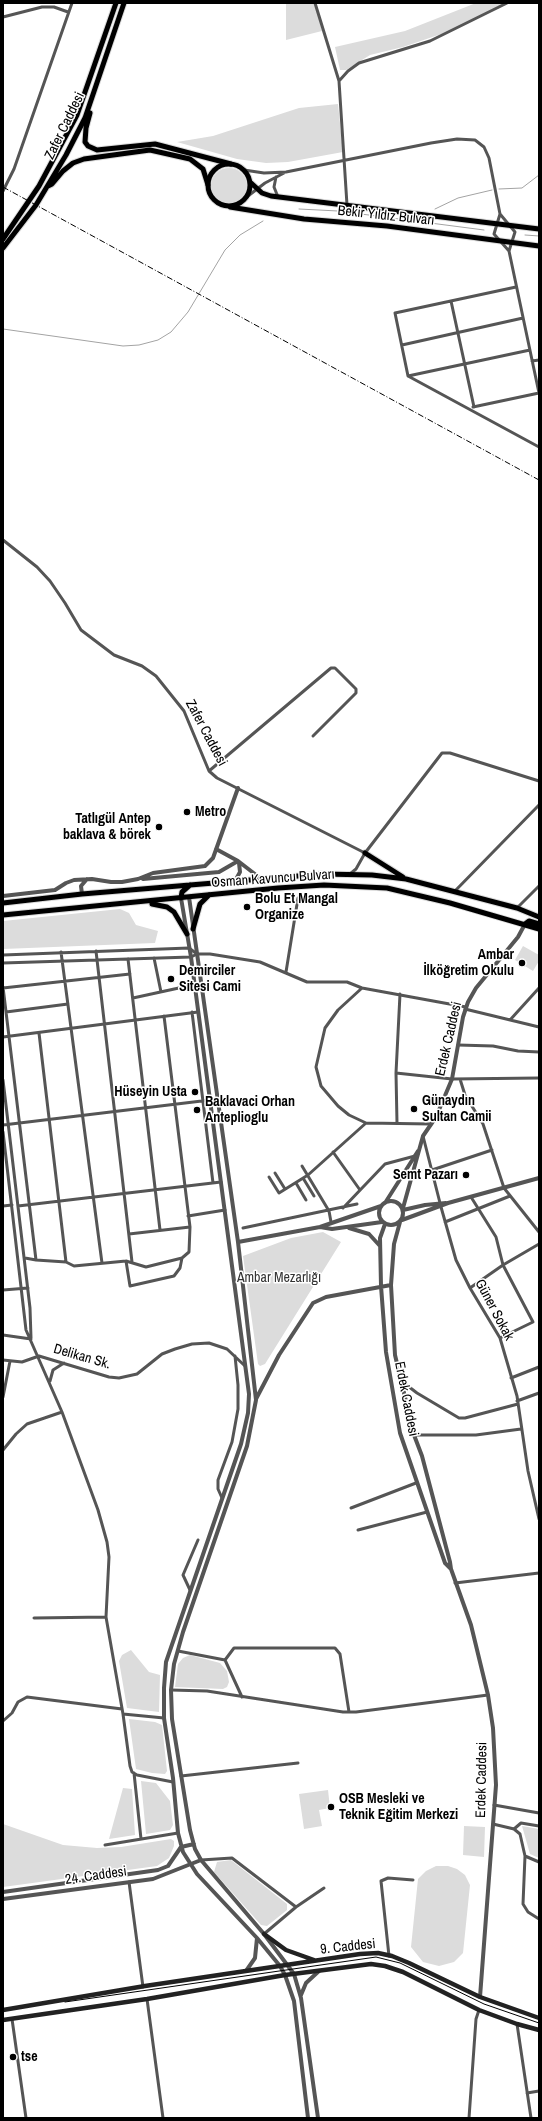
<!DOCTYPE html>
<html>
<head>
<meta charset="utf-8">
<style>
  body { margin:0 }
  #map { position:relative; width:542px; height:2121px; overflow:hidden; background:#fff; font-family:"Archivo Narrow",sans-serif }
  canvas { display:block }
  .frame { position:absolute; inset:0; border:4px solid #000; pointer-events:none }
</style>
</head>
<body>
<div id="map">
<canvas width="542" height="2121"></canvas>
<div class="frame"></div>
</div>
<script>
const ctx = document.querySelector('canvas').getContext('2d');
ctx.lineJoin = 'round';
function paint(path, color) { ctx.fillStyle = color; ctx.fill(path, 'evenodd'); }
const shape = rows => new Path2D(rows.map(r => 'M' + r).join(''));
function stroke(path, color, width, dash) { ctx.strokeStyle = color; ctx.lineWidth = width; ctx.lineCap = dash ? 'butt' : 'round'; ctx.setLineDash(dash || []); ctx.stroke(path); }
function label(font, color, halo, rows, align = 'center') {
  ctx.font = font + ' "Archivo Narrow",sans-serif'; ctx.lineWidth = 3; ctx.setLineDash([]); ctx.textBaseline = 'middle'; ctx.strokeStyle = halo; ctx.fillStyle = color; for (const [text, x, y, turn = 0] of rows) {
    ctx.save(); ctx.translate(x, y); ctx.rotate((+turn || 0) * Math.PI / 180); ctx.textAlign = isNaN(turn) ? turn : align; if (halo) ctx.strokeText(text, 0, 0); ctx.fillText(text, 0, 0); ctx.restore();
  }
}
paint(shape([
  [286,3,315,3,322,31,286,40],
  [476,3,510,3,453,30,403,47,370,55,346,70,340,70,335,47,405,31],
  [338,104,343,152,288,162,266,163,237,159,177,142,213,136,299,108],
  '211 186a18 18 0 1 1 36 0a18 18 0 1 1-36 0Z',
  [120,909,129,913,136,925,158,931,155,943,3,949,3,921],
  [523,946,539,955,539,961,533,971,515,960],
  [323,1232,341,1242,265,1364,260,1366,258,1364,243,1256,291,1238],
  [131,1650,149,1672,160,1675,159,1712,127,1708,119,1661,122,1655],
  [190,1655,220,1663,227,1671,229,1682,227,1687,223,1689,175,1687,178,1664,183,1658],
  [129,1719,155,1722,162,1725,167,1771,165,1774,152,1773,136,1769],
  [141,1781,156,1783,170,1801,173,1825,170,1830,146,1834],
  [123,1788,132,1789,135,1835,109,1839],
  [328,1790,330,1808,319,1810,322,1826,304,1829,299,1794],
  [3,1824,63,1845,97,1848,121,1847,171,1839,174,1841,174,1846,169,1858,157,1866,3,1887],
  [464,1826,485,1827,484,1857,463,1855],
  [522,1826,539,1829,539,1858,530,1854],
  [231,1860,287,1904,287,1910,267,1926,261,1925,214,1872,217,1862],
  [436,1866,448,1866,457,1869,465,1875,470,1885,463,1953,454,1962,439,1966,423,1962,411,1947,418,1879,426,1871]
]), '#dcdcdc');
stroke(shape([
  [499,189,522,188,539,175],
  [299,209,338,211,484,230],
  [435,209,458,198,492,190],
  [525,235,539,236],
  [3,329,123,346,139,345,158,340,171,332,188,312,225,250,240,235,263,221]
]), '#a3a3a3', 1);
const primary = shape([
  '208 185a21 21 0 1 1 42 0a21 21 0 1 1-42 0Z',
  [250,182,262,193,271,196,539,229],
  [230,207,304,219,387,226,539,246]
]);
const trunk = shape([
  [90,113,86,128,85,142,88,146,97,150,155,144,231,164],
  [48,186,52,184,63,171,73,163,84,159,150,150,190,159,203,169,208,185],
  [3,239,39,186,77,115,116,3],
  [3,248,36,205,66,155,85,118,124,3],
  [365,853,403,877],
  [181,898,182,892,190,885],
  [3,903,82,894,322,874,372,875,406,879,517,908,539,917],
  [152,904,167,907,174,912,187,934],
  [3,915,278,888,324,885,387,888,450,903,539,929],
  [525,924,529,921,539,924],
  [193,929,200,904,209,895]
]);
stroke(primary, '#dbdbdb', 7);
stroke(trunk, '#dbdbdb', 7);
stroke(shape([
  [315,3,339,81,347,205],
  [3,17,42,7,54,7,68,12],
  [339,81,348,71,359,63,430,41,507,3],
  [244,170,264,173,286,172,431,143,457,139,475,140,484,147,489,158,500,214,494,234,509,251],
  [276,177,274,187,278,197],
  [3,191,14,169,72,3],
  [248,196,265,183,284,173],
  [500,214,515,232,509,251,539,393],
  [516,287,395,313,408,376,539,447],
  [451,301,474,407],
  [402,345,523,318],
  [532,361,539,360],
  [408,376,530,350],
  [473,407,539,393],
  [3,540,37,567,50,581,65,603,81,630,114,655,142,666,156,676,184,711,209,771,217,778,365,853],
  [209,771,331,668,335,668,356,689,356,693,313,736],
  [350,874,356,869,365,853,442,753,450,753,539,781],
  [454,892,539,805],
  [517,908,539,886],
  [96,951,132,1262],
  [61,952,102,1263],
  [3,955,189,948,197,954],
  [154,958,161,992],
  [128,959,160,1230],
  [3,963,191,957,197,954,210,954,260,962,307,982,347,982,362,988,466,1007],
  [286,972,298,898],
  [3,987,36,1260,25,1258],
  [3,988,130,974],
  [362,988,338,1010,325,1028,316,1067,321,1086,338,1106,349,1115,366,1123,431,1124],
  [133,998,188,986],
  [465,1009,539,1027],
  [6,1012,68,1004],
  [192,1012,213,1183],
  [510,1020,539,988],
  [39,1033,66,1262],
  [3,1037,198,1012],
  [458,1045,493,1046,518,1051,539,1052],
  [396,1073,452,1079,539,1078],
  [460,1079,465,1095,483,1124,504,1188,539,1232],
  [3,1080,30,1308,31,1338],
  [397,1123,396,1073,400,994],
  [3,1125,210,1100],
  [3,1132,26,1330,62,1412,98,1510,107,1542,109,1557,106,1617,123,1714,130,1766,132,1772,137,1775,173,1782],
  [423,1136,440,1203],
  [333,1152,360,1190],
  [302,1166,329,1211,331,1222],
  [432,1170,492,1150],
  [275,1173,285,1189],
  [269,1177,279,1193,308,1175,366,1123],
  [303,1178,314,1196],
  [296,1183,306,1200],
  [471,1197,496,1237,503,1265,533,1322,500,1338],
  [3,1206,12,1205],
  [18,1206,221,1182],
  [441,1207,456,1260,470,1288,500,1338,517,1396,528,1471,539,1519],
  [343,1208,385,1164,415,1156],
  [188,1216,225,1210],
  [445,1222,510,1196],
  [243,1228,357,1204],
  [129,1234,190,1227],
  [36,1260,66,1262,74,1266,126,1261,146,1267,182,1258,189,1252,190,1227,164,1016],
  [126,1261,130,1286,174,1276,180,1268,182,1258],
  [470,1288,503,1265,539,1244],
  [3,1290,28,1288],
  [3,1335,31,1339],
  [39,1356,109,1377,119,1378,137,1374,162,1354,175,1349,192,1344,209,1343,227,1349,245,1366],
  [3,1360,22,1362,39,1356],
  [511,1378,539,1367],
  [400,1380,417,1393,459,1418,465,1418,518,1404],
  [50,1381,53,1370,64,1363],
  [3,1397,10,1361],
  [517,1401,539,1393],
  [414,1435,476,1435,521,1429],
  [3,1450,16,1434,27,1424,62,1412],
  [222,1498,218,1489,218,1480,232,1442,238,1409,238,1385,235,1356],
  [351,1508,416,1483],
  [358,1530,427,1512],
  [455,1583,539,1573],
  [190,1590,183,1575,198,1540],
  [34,1618,106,1617],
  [178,1651,225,1660],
  [225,1660,234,1648,335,1648,340,1654,349,1712],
  [225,1660,242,1697],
  [171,1690,207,1691,343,1712,356,1712,488,1695],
  [123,1714,164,1718],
  [3,1721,12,1713,18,1702,27,1697,122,1709],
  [134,1773,141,1839],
  [181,1776,298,1763],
  [494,1805,539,1813],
  [493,1824,514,1829,520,1834,525,1856,523,1904,528,1912,539,1919],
  [514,1829,521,1823,539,1826],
  [105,1845,178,1833],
  [525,1856,539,1862],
  [201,1860,232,1858,296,1907],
  [129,1882,143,1987],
  [264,1934,296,1907,324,1888],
  [389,1956,381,1881,388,1878,413,1880],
  [147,1999,163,2118],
  [12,2019,26,2118],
  [517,2024,531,2118],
  [527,2093,539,2091],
  [469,2118,476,2019,479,2010]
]), '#555', 3);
stroke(shape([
  [216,849,238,861,260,878],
  [143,879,219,872,238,861],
  [235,881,240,872,239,863],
  [82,894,81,886,87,879],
  [3,896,55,890,66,883,74,880,92,879,111,882,122,882,138,879,153,873,205,866,213,858,238,788],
  [189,897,238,1242,256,1400,247,1446,183,1632,174,1664,171,1690,172,1719,190,1830,195,1849,201,1860,264,1934,294,1974,301,1998,318,2118],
  [181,898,191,957,249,1394,248,1413,241,1444,166,1662,164,1688,164,1718,173,1778,178,1833,183,1852,197,1874,257,1938,280,1966,285,1975,294,2001,308,2118],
  '379 1213a12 12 0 1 1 24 0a12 12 0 1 1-24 0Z',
  [385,1203,418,1151],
  [403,1208,423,1136,436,1117,452,1079,463,1017,468,1002,476,988,518,937,525,924],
  [403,1210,425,1205,446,1203],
  [402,1220,448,1203,539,1178],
  [400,1222,394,1244,391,1285,395,1355,414,1435,422,1456,450,1562,451,1569,471,1625,488,1695,493,1728,496,1785,480,1997],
  [385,1224,380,1238,381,1286,386,1352,400,1433,445,1563,451,1569],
  [320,1227,332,1229,382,1222],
  [349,1228,369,1234,380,1246],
  [238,1242,320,1227,381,1206],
  [256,1399,279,1355,313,1303,326,1297,391,1285],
  [3,1892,158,1870,168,1866,181,1847,194,1844],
  [3,1899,153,1879,201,1860],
  [246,1971,255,1958,257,1938],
  [301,1995,306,1983,319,1971]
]), '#555', 4);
stroke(shape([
  [264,1934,286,1950,314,1960],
  [3,2010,145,1986,360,1954,378,1953,392,1956,409,1963,480,1997,539,2018],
  [3,2020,147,1999,285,1975,371,1964,385,1966,403,1972,479,2010,517,2024,539,2030]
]), '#222', 4.5);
stroke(primary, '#000', 5);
stroke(trunk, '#000', 5);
stroke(shape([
  [65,2002,376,1957,400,1963,484,2004,539,2023]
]), '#000', 1);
stroke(shape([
  [3,187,539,480]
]), '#000', 1, [6, 2, 1, 2]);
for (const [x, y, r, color] of [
  [187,812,4,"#000"],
  [159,827,4,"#000"],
  [247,907,4,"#000"],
  [522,963,4,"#000"],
  [171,979,4,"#000"],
  [195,1092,4,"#000"],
  [414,1109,4,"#000"],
  [197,1110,4,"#000"],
  [466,1175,4,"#000"],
  [331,1807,4,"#000"],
  [13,2057,4,"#000"]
]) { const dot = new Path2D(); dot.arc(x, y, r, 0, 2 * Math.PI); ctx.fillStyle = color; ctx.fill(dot); stroke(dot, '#fff', 1.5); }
label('14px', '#000', '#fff', [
  ["Zafer Caddesi",65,126,-64],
  ["Bekir Yıldız Bulvarı",386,216,6],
  ["Zafer Caddesi",206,733,62],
  ["Osman Kavuncu Bulvarı",273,879,-4],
  ["Erdek Caddesi",449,1039,-77],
  ["Güner Sokak",494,1310,62],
  ["Delikan Sk.",82,1357,16],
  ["Erdek Caddesi",406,1399,79],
  ["Erdek Caddesi",482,1780,-89],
  ["24. Caddesi",96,1876,-8],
  ["9. Caddesi",348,1947,-6]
]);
label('bold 14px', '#000', '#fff', [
  ["Metro",195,812],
  ["Tatlıgül Antep",151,819,"right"],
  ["baklava & börek",151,835,"right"],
  ["Bolu Et Mangal",255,899],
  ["Organize",255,915],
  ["Ambar",514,955,"right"],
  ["İlköğretim Okulu",514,971,"right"],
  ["Demirciler",179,971],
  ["Sitesi Cami",179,987],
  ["Hüseyin Usta",187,1092,"right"],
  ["Günaydın",422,1101],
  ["Sultan Camii",422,1117],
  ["Baklavaci Orhan",205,1102],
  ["Anteplioglu",205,1118],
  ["Semt Pazarı",458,1175,"right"],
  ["OSB Mesleki ve",339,1799],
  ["Teknik Eğitim Merkezi",339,1815],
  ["tse",21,2057]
], 'left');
label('14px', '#333', '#fff', [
  ["Ambar Mezarlığı",279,1278]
]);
</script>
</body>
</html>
